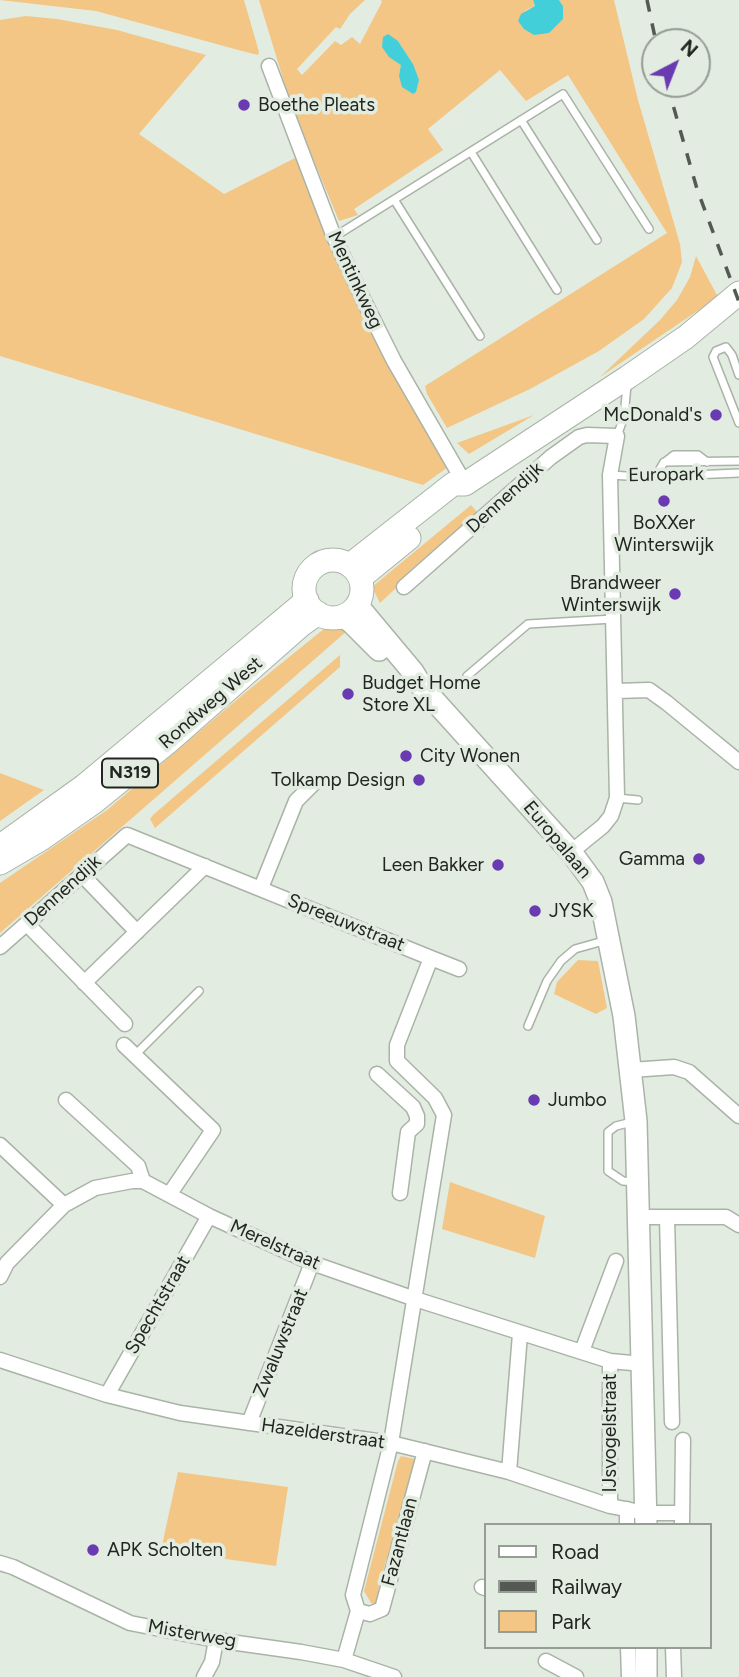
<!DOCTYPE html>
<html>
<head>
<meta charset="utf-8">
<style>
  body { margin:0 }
  #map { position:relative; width:739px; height:1677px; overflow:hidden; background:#e2ece0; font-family:Figtree,sans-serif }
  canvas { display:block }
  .legend { position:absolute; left:484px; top:1523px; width:228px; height:126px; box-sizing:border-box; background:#e2ece0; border:2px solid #959d94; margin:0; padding:9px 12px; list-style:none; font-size:21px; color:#222621 }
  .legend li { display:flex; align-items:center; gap:14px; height:35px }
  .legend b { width:35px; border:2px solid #959d94 }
  .north { position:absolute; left:641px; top:28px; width:70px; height:70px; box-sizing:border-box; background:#e2ece0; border:2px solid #959d94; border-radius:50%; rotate:42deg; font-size:19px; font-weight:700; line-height:28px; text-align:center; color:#222621 }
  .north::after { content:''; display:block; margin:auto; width:24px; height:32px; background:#693ab2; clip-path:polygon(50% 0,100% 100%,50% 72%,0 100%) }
</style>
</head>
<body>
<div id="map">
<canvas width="739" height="1677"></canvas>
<ul class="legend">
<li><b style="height:9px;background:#fff"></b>Road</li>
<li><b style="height:9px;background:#545a53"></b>Railway</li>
<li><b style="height:19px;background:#f3c685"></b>Park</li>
</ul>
<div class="north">N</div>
</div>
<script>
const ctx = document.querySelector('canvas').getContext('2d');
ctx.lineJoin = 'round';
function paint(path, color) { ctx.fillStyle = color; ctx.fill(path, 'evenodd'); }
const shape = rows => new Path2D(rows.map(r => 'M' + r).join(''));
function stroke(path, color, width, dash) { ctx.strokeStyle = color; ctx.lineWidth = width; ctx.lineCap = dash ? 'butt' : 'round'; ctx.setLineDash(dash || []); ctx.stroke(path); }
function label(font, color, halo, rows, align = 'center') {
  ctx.font = font + ' Figtree,sans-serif'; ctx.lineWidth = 7; ctx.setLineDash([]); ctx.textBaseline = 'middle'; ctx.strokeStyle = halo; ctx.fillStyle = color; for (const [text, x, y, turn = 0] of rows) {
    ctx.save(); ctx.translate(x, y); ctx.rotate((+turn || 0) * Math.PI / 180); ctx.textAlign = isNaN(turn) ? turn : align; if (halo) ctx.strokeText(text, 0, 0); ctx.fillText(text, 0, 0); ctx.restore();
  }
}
paint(shape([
  [0,0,244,0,259,52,258,55,242,51,96,11],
  [259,0,365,0,350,14,340,29,336,27,297,69,302,75,335,41,341,45,352,37,360,44,382,2,381,0,533,0,535,6,524,11,563,6,559,0,614,0,638,100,680,244,682,262,672,288,644,319,599,351,530,389,447,428,427,394,425,386,667,233,568,75,526,101,500,70,428,129,443,150,354,209,358,215,339,221,292,108],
  [398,41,413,64,399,76,402,67],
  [26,16,57,19,117,30,206,55,139,134,224,194,297,157,448,467,423,485,0,356,0,20],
  [696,256,718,297,600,377,660,320,677,300,690,277],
  [534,415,469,454,457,443],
  [471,505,477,512,406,574,408,577,380,603,372,587],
  [330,624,338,625,347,631,0,933,0,883,107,810,246,692],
  [340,655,340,667,155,828,150,819,153,815],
  [0,773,44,790,0,821],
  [578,960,598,961,607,1008,596,1014,554,994,557,982],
  [450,1182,545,1216,535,1258,442,1229],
  [401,1456,420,1460,411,1494,404,1498,394,1531,398,1538,393,1555,386,1560,378,1591,381,1596,379,1606,371,1603,364,1591,398,1461],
  [178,1472,288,1487,276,1566,161,1550]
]), '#f3c685');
paint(shape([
  [533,0,559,0,563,6,563,19,549,33,534,35,524,29,518,21,521,14,535,6],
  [388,34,398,41,413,64,419,80,416,92,413,94,402,87,399,76,401,65,389,57,382,47,383,37]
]), '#43cfd9');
const lane = shape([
  [521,120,597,240],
  [471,152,557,290],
  [395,201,480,336],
  [334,237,563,94,649,229],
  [739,375,732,355,726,347,716,351,713,357,739,423],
  [617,436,624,417,627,385],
  [665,462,674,455,698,455,707,462],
  [610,475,643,477,739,473],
  [656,476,664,462,739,461],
  [467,676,528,624,613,619],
  [617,798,638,800],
  [528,1026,547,981,561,961,575,949,607,940],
  [135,1055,199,991],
  [632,1122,616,1126,608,1132,608,1171,623,1181,636,1182]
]);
const street = shape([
  [269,66,334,237,364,301,394,361,465,484],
  [404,587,551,457,579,437,587,435,617,436,610,475,617,798,611,816,603,826,571,852],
  [616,691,649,690,667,703,739,762],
  [88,881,137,932],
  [261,888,296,801,314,783],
  [27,924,125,1024],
  [0,947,127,835,431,958,397,1045,397,1061,435,1098,444,1115,391,1443,353,1595,358,1611,344,1660],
  [431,958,459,969],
  [84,983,205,866],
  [124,1045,213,1130,169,1195],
  [631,1070,674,1067,689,1072,739,1116],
  [377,1074,413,1107,417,1116,417,1124,408,1132,400,1193],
  [66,1100,138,1166,143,1181,209,1216,312,1263,415,1299,610,1361,643,1364],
  [0,1145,64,1205],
  [640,1217,726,1217,739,1225],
  [667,1217,672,1422],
  [0,1277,7,1263,64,1205,95,1188,132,1181,143,1181],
  [582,1351,616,1261],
  [0,1360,107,1395,180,1413,391,1443,509,1472,610,1506,646,1513,682,1513],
  [107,1395,209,1216],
  [249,1423,312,1263],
  [509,1472,520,1334],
  [610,1506,610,1361],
  [627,1509,627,1525],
  [682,1525,683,1440],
  [0,1563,13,1567,130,1623,216,1640,301,1652,344,1660,394,1677],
  [482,1587,485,1588],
  [358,1611,370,1614,382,1609,425,1451],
  [628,1647,629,1677],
  [673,1647,674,1677],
  [546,1661,576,1677],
  [204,1677,212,1662,216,1640]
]);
const secondary = shape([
  [357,605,413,672,422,687,571,852,593,882,601,902,624,1016,636,1121,646,1525],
  [342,616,352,623,379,650],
  [646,1677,646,1647]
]);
const primary = shape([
  '304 589a29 29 0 1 1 58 0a29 29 0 1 1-58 0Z',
  [350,565,453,484,465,484,628,377,686,337,739,293],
  [360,578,409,538],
  [6,842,84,786,307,600],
  [0,863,41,839,94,802,168,742,301,625,318,613]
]);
stroke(lane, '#aab3a7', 10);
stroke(street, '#aab3a7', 17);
stroke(secondary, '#aab3a7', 24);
stroke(primary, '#aab3a7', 25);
stroke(lane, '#fff', 7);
stroke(street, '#fff', 14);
stroke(secondary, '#fff', 21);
stroke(primary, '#fff', 23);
stroke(shape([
  [647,0,656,42],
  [667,84,697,189,739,302]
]), '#545a53', 3.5, [12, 12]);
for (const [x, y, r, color] of [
  [244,105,7,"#693ab2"],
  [716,415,7,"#693ab2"],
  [664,501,7,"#693ab2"],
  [675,594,7,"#693ab2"],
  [348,694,7,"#693ab2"],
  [406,756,7,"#693ab2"],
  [419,780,7,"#693ab2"],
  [699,859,7,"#693ab2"],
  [498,865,7,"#693ab2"],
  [535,911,7,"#693ab2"],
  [534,1100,7,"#693ab2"],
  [93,1550,7,"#693ab2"]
]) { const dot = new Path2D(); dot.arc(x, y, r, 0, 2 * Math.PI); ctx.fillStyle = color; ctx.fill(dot); stroke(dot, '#e2ece0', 2.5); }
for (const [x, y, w] of [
  [130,773,56]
]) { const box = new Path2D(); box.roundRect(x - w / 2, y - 14.5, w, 29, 5); ctx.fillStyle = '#e2ece0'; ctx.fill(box); stroke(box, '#222621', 2); }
label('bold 18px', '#222621', null, [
  ["N319",130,773]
]);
label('19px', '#222621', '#e2ece0', [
  ["Boethe Pleats",258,105],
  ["McDonald's",702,415,"right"],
  ["BoXXer",664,523,"center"],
  ["Winterswijk",664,545,"center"],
  ["Brandweer",661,583,"right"],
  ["Winterswijk",661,605,"right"],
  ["Budget Home",362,683],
  ["Store XL",362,705],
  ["City Wonen",420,756],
  ["Tolkamp Design",405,780,"right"],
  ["Gamma",685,859,"right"],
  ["Leen Bakker",484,865,"right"],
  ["JYSK",549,911],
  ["Jumbo",548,1100],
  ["APK Scholten",107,1550]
], 'left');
label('19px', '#222621', '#e2ece0', [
  ["Mentinkweg",355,280,65],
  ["Europark",666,475,-1],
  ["Dennendijk",505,498,-42],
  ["Rondweg West",211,703,-41],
  ["Europalaan",557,840,50],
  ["Dennendijk",63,891,-42],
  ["Spreeuwstraat",346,923,22],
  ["Merelstraat",275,1245,24],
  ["Spechtstraat",158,1305,-60],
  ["Zwaluwstraat",281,1343,-68],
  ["IJsvogelstraat",610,1433,-90],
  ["Hazelderstraat",323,1434,8],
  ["Fazantlaan",400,1542,-75],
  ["Misterweg",192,1634,10]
]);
</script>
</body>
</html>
